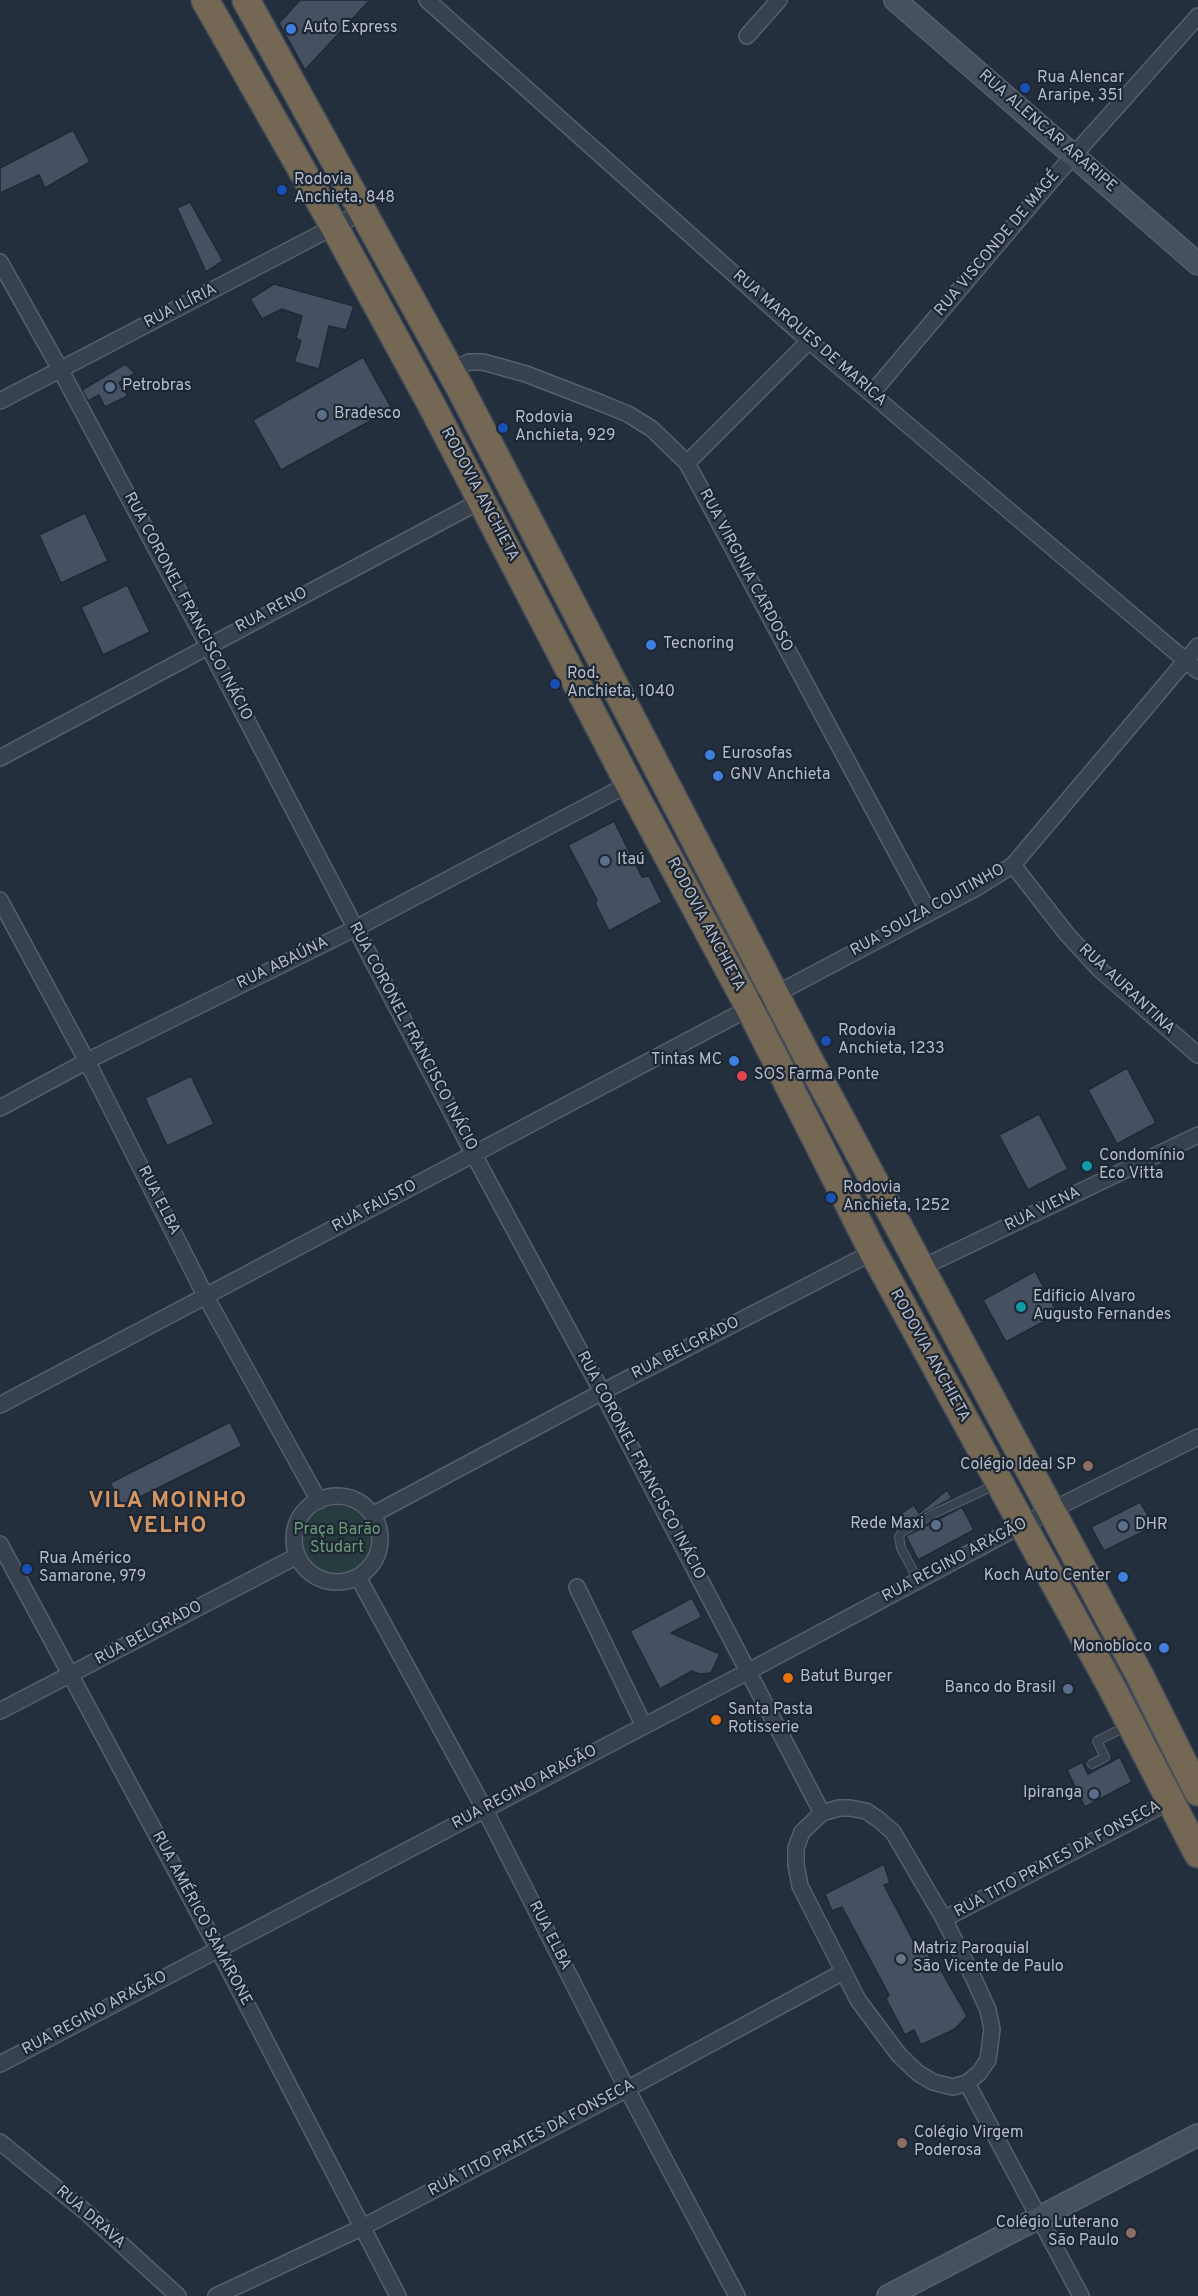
<!DOCTYPE html>
<html>
<head>
<meta charset="utf-8">
<style>
  body { margin:0 }
  canvas { display:block; background:#242f3e }
</style>
</head>
<body>
<canvas width="1198" height="2296"></canvas>
<script>
const ctx = document.querySelector('canvas').getContext('2d');
ctx.lineJoin = 'round';
function paint(path, color) { ctx.fillStyle = color; ctx.fill(path, 'evenodd'); }
const shape = rows => new Path2D(rows.map(r => 'M' + r).join(''));
function stroke(path, color, width, dash) { ctx.strokeStyle = color; ctx.lineWidth = width; ctx.lineCap = dash ? 'butt' : 'round'; ctx.setLineDash(dash || []); ctx.stroke(path); }
function label(font, color, halo, rows, align = 'center') {
  ctx.font = font + ' Overpass,sans-serif'; ctx.lineWidth = 4.5; ctx.setLineDash([]); ctx.textBaseline = 'middle'; ctx.strokeStyle = halo; ctx.fillStyle = color; for (const [text, x, y, turn = 0] of rows) {
    ctx.save(); ctx.translate(x, y); ctx.rotate((+turn || 0) * Math.PI / 180); ctx.textAlign = isNaN(turn) ? turn : align; if (halo) ctx.strokeText(text, 0, 0); ctx.fillText(text, 0, 0); ctx.restore();
  }
}
paint(shape([
  '302 1540a35 35 0 1 1 70 0a35 35 0 1 1-70 0Z'
]), '#263c3f');
const building = shape([
  [300,0,370,0,305,70,279,23,300,0],
  [73,130,90,162,45,188,39,175,0,193,0,168,73,130],
  [190,202,223,261,206,272,177,208,190,202],
  [274,284,354,306,346,330,329,326,319,369,294,362,301,341,296,338,302,316,282,309,262,319,250,299,274,284],
  [363,357,392,409,281,470,253,420,363,357],
  [125,364,135,373,119,383,128,396,105,407,99,395,88,401,82,390,125,364],
  [85,513,108,561,61,583,39,535,85,513],
  [127,585,150,632,103,655,81,607,127,585],
  [614,821,642,877,649,876,662,902,609,931,595,903,597,900,568,845,614,821],
  [1127,1068,1156,1123,1117,1144,1088,1090,1127,1068],
  [191,1076,214,1124,167,1146,145,1098,191,1076],
  [1039,1114,1068,1169,1028,1190,999,1135,1039,1114],
  [1035,1271,1058,1314,1006,1342,983,1300,1035,1271],
  [230,1422,242,1446,122,1506,110,1483,230,1422],
  [947,1490,952,1498,901,1526,903,1524,899,1515,914,1505,919,1513,947,1490],
  [1140,1502,1155,1526,1104,1551,1091,1527,1140,1502],
  [962,1507,974,1530,918,1560,906,1536,962,1507],
  [692,1598,702,1617,671,1633,720,1654,711,1673,699,1674,692,1671,660,1689,630,1631,692,1598],
  [1120,1757,1132,1782,1085,1807,1067,1770,1082,1762,1088,1774,1120,1757],
  [884,1864,890,1883,884,1885,915,1944,926,1952,939,1967,967,2016,955,2029,921,2045,914,2030,905,2035,886,1999,889,1995,842,1907,832,1911,825,1894,884,1864]
]);
paint(building, '#455162');
stroke(building, '#1f2835', 1.5);
const lane = shape([
  [918,1580,901,1548,899,1537,902,1532,933,1514,995,1485],
  [1092,1764,1105,1757,1097,1741,1127,1726]
]);
const street = shape([
  [427,0,809,341,1198,671],
  [747,36,779,0],
  [0,262,60,369,208,646,474,1155,602,1392,822,1813],
  [451,371,469,362,483,362,526,374,596,401,628,414,652,429,687,463,929,913],
  [872,393,1057,174,1198,16],
  [0,401,362,212],
  [687,463,809,341],
  [0,758,482,500],
  [1013,865,1066,933,1098,968,1198,1055],
  [0,900,90,1067,206,1297,319,1501],
  [0,1108,87,1061,356,928,629,784],
  [921,1268,1198,1135],
  [0,1405,978,887,1013,865,1198,646],
  '294 1539a43 43 0 1 1 86 0a43 43 0 1 1-86 0Z',
  [372,1515,602,1392,873,1252],
  [0,1544,218,1949,398,2296],
  [358,1577,485,1810,627,2089,737,2296],
  [577,1587,644,1726],
  [0,1711,297,1556],
  [839,1808,850,1808,866,1811,878,1819,893,1832,944,1919,974,1979,988,2010,992,2029,988,2060,979,2073,967,2083,953,2087,933,2082,918,2073,899,2055,858,2000,800,1886,796,1865,796,1848,802,1832,822,1813,839,1808],
  [944,1919,1172,1800],
  [0,2064,749,1671,1022,1525,1198,1437],
  [967,2083,1081,2296],
  [0,2142,87,2213,178,2296],
  [216,2296,361,2228,627,2089,843,1972]
]);
const secondary = shape([
  [895,0,1198,264],
  [888,2296,1198,2135]
]);
const highway = shape([
  [205,0,335,228,431,404,629,784,749,1007,873,1252,1112,1688,1198,1854],
  [246,0,460,388,806,1054,1139,1674,1198,1792]
]);
stroke(lane, '#565f6c', 10);
stroke(street, '#565f6c', 18);
stroke(secondary, '#565f6c', 24);
stroke(highway, '#434c59', 30);
stroke(lane, '#38414e', 8);
stroke(street, '#38414e', 15);
stroke(secondary, '#465061', 21);
stroke(highway, '#746855', 27);
for (const [x, y, r, color] of [
  [291,29,6,"#3f7fe0"],
  [1025,88,6,"#1a4fb4"],
  [282,190,6,"#1a4fb4"],
  [110,387,6,"#5c6f8a"],
  [322,415,6,"#5c6f8a"],
  [503,428,6,"#1a4fb4"],
  [651,645,6,"#3f7fe0"],
  [555,684,6,"#1a4fb4"],
  [710,755,6,"#3f7fe0"],
  [718,776,6,"#3f7fe0"],
  [605,861,6,"#5c6f8a"],
  [826,1041,6,"#1a4fb4"],
  [734,1061,6,"#3f7fe0"],
  [742,1076,6,"#e0444e"],
  [1087,1166,6,"#0f9aa8"],
  [831,1198,6,"#1a4fb4"],
  [1021,1307,6,"#0f9aa8"],
  [1088,1466,6,"#8d6e63"],
  [936,1525,6,"#5c6f8a"],
  [1123,1526,6,"#5c6f8a"],
  [27,1569,6,"#1a4fb4"],
  [1123,1577,6,"#3f7fe0"],
  [1164,1648,6,"#3f7fe0"],
  [788,1678,6,"#e8710a"],
  [1068,1689,6,"#5c6f8a"],
  [716,1720,6,"#e8710a"],
  [1094,1794,6,"#5c6f8a"],
  [901,1959,6,"#6b7280"],
  [902,2143,6,"#8d6e63"],
  [1131,2233,6,"#8d6e63"]
]) { const dot = new Path2D(); dot.arc(x, y, r, 0, 2 * Math.PI); ctx.fillStyle = color; ctx.fill(dot); stroke(dot, '#1d2633', 2); }
label('16px', '#b4bcc9', '#1d2633', [
  ["Auto Express",303,29],
  ["Rua Alencar",1037,79],
  ["Araripe, 351",1037,97],
  ["Rodovia",294,181],
  ["Anchieta, 848",294,199],
  ["Petrobras",122,387],
  ["Bradesco",334,415],
  ["Rodovia",515,419],
  ["Anchieta, 929",515,437],
  ["Tecnoring",663,645],
  ["Rod.",567,675],
  ["Anchieta, 1040",567,693],
  ["Eurosofas",722,755],
  ["GNV Anchieta",730,776],
  ["Itaú",617,861],
  ["Rodovia",838,1032],
  ["Anchieta, 1233",838,1050],
  ["Tintas MC",722,1061,"right"],
  ["SOS Farma Ponte",754,1076],
  ["Condomínio",1099,1157],
  ["Eco Vitta",1099,1175],
  ["Rodovia",843,1189],
  ["Anchieta, 1252",843,1207],
  ["Edificio Alvaro",1033,1298],
  ["Augusto Fernandes",1033,1316],
  ["Colégio Ideal SP",1076,1466,"right"],
  ["Rede Maxi",924,1525,"right"],
  ["DHR",1135,1526],
  ["Rua Américo",39,1560],
  ["Samarone, 979",39,1578],
  ["Koch Auto Center",1111,1577,"right"],
  ["Monobloco",1152,1648,"right"],
  ["Batut Burger",800,1678],
  ["Banco do Brasil",1056,1689,"right"],
  ["Santa Pasta",728,1711],
  ["Rotisserie",728,1729],
  ["Ipiranga",1082,1794,"right"],
  ["Matriz Paroquial",913,1950],
  ["São Vicente de Paulo",913,1968],
  ["Colégio Virgem",914,2134],
  ["Poderosa",914,2152],
  ["Colégio Luterano",1119,2224,"right"],
  ["São Paulo",1119,2242,"right"]
], 'left');
label('16px', '#b4bcc9', '#1d2633', [
  ["RUA ALENCAR ARARIPE",1047,132,41],
  ["RUA VISCONDE DE MAGÉ",998,244,-50],
  ["RUA ILÍRIA",181,307,-27],
  ["RUA MARQUES DE MARICA",809,339,41],
  ["RODOVIA ANCHIETA",479,495,62],
  ["RUA VIRGINIA CARDOSO",745,571,62],
  ["RUA CORONEL FRANCISCO INÁCIO",187,607,62],
  ["RUA RENO",272,611,-28],
  ["RUA SOUZA COUTINHO",928,911,-29],
  ["RODOVIA ANCHIETA",705,925,62],
  ["RUA ABAÚNA",283,964,-26],
  ["RUA AURANTINA",1126,990,43],
  ["RUA CORONEL FRANCISCO INÁCIO",412,1037,62],
  ["RUA ELBA",158,1201,63],
  ["RUA FAUSTO",375,1207,-28],
  ["RUA VIENA",1043,1210,-26],
  ["RUA BELGRADO",686,1349,-27],
  ["RODOVIA ANCHIETA",929,1356,61],
  ["RUA CORONEL FRANCISCO INÁCIO",640,1466,62],
  ["RUA REGINO ARAGÃO",955,1561,-28],
  ["RUA BELGRADO",149,1634,-28],
  ["RUA REGINO ARAGÃO",525,1788,-28],
  ["RUA TITO PRATES DA FONSECA",1058,1860,-28],
  ["RUA AMÉRICO SAMARONE",201,1919,62],
  ["RUA ELBA",549,1936,63],
  ["RUA REGINO ARAGÃO",95,2014,-28],
  ["RUA TITO PRATES DA FONSECA",532,2139,-28],
  ["RUA DRAVA",90,2218,41]
]);
label('16px', '#6b9a76', '#1d2633', [
  ["Praça Barão",337,1531],
  ["Studart",337,1549]
]);
ctx.letterSpacing = '1.5px';
label('bold 22px', '#d59563', '#1d2633', [
  ["VILA MOINHO",168,1503],
  ["VELHO",168,1528]
]);
ctx.letterSpacing = '0px';
</script>
</body>
</html>
